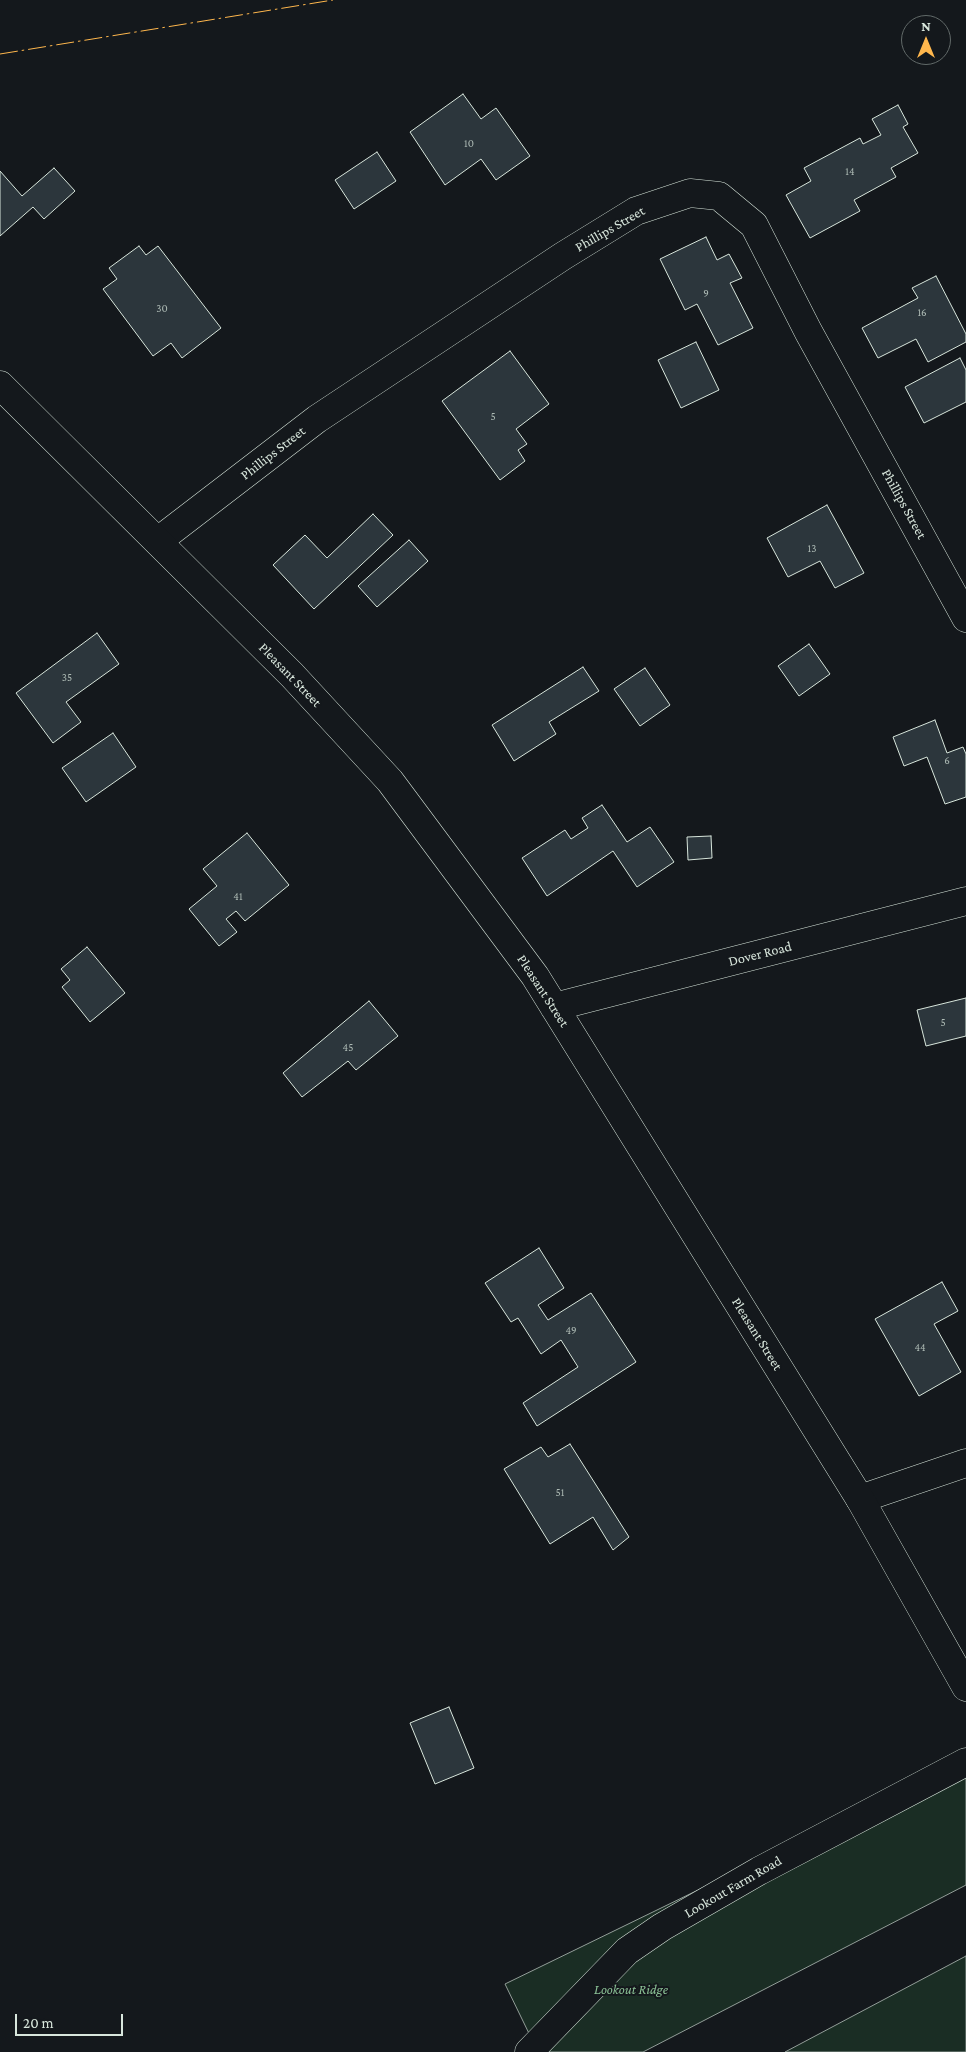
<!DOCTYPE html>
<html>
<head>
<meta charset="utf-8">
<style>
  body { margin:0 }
  #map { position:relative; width:966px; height:2052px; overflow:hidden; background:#14181c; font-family:"Crimson Pro",serif }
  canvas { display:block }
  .north { position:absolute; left:901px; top:15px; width:50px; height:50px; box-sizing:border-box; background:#14181c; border:1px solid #626a69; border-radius:50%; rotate:0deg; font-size:14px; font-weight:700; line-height:20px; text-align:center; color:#d8e6dc }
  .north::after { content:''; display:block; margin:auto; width:18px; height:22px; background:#ffb74d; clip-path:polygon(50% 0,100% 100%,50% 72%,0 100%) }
  .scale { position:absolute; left:15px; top:2014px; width:108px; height:22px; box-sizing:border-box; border:2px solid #d8e6dc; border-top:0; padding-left:6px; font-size:15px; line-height:18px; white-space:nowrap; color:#d8e6dc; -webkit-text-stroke:4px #14181c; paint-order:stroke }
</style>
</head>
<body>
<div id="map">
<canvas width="966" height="2052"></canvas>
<div class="north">N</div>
<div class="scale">20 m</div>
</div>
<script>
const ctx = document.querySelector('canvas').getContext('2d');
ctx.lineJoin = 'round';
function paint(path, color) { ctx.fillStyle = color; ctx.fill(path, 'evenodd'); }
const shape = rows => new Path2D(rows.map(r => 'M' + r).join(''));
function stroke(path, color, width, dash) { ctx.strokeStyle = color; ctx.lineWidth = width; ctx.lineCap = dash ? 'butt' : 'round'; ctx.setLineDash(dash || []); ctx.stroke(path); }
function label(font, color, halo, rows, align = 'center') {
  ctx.font = font + ' "Crimson Pro",serif'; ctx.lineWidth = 4; ctx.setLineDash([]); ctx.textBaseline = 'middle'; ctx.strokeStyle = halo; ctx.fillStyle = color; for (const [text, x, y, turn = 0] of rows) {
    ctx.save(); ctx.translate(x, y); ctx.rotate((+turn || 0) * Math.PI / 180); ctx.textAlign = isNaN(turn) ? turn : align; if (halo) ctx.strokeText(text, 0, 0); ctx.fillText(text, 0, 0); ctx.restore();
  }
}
const green = shape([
  [961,1762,966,1771,966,1885,643,2052,538,2052,505,1984,961,1762],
  [966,1956,966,2052,785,2052,966,1956]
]);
paint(green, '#1a2d24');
stroke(green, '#939e99', 1);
const building = shape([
  [463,94,481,119,496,108,530,156,496,180,481,159,445,185,410,132,463,94],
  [898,105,908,124,903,127,918,153,891,168,896,177,854,200,860,211,810,238,786,195,811,181,804,168,860,138,863,144,881,135,872,119,898,105],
  [377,152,396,181,354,209,335,180,377,152],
  [54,168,75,191,44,219,33,207,0,236,0,171,22,196,54,168],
  [706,237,717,260,729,254,742,278,730,283,753,328,718,345,697,304,685,310,660,259,706,237],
  [139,246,146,255,158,246,221,328,182,358,171,343,153,356,103,289,117,279,109,268,139,246],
  [936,276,966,334,966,342,928,362,916,339,878,358,862,328,918,298,912,288,936,276],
  [696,342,719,390,681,408,658,360,696,342],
  [510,351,549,404,516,429,527,444,518,450,525,461,500,480,442,401,510,351],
  [960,358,966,370,966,402,924,423,905,387,960,358],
  [827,505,864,573,835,588,820,561,788,577,767,538,827,505],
  [373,514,393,535,314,609,273,565,305,535,327,558,373,514],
  [409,540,428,561,377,607,358,586,409,540],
  [97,633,119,664,66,702,81,722,53,743,16,693,97,633],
  [809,644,830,674,799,696,778,666,809,644],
  [583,667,599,691,549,722,556,734,514,761,492,725,583,667],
  [645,668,670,705,640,726,614,689,645,668],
  [935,720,947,753,963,747,966,754,966,797,945,804,927,757,904,766,893,737,935,720],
  [113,733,136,767,86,802,62,768,113,733],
  [602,805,627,842,650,827,674,862,637,887,613,851,547,896,522,858,565,830,571,839,588,828,582,818,602,805],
  [247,833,289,885,245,921,236,911,226,919,237,932,219,946,189,909,217,886,203,869,247,833],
  [711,836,712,858,688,860,687,837,711,836],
  [87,947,125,993,90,1022,62,987,70,980,61,969,87,947],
  [966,998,966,1036,926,1046,917,1010,966,998],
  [369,1001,398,1036,356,1070,348,1061,302,1097,283,1073,369,1001],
  [539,1248,564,1288,538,1305,548,1320,591,1293,636,1362,537,1426,523,1403,578,1367,561,1340,541,1354,518,1318,511,1322,485,1283,539,1248],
  [942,1282,958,1311,934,1324,961,1372,919,1396,875,1319,942,1282],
  [570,1444,629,1537,613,1550,593,1517,550,1544,504,1469,541,1447,548,1457,570,1444],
  [449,1707,474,1768,435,1784,410,1723,449,1707]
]);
paint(building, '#2c363c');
stroke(building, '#d8e6dc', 1);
const street = shape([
  [158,541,317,419,563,256,636,211,690,193,719,196,754,225,808,331,966,618],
  [860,1499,966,1463],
  [529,2052,627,1951,662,1927,759,1871,966,1762]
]);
const secondary = shape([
  [0,385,292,675,390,781,535,976,860,1499,966,1687],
  [554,1007,966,901]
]);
stroke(street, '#d8e6dc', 29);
stroke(secondary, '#d8e6dc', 29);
stroke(street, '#14181c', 28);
stroke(secondary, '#14181c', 28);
stroke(shape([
  [0,54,333,0]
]), '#ffb74d', 1, [18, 4, 2.5, 4]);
label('11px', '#adbab4', null, [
  ["10",469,144],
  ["14",850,172],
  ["9",706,294],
  ["30",162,309],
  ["16",922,313],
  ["5",493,417],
  ["13",812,549],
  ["35",67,678],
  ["6",947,761],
  ["41",238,897],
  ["5",943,1023],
  ["45",348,1048],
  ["49",571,1331],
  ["44",920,1348],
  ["51",560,1493]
]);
label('14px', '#d8e6dc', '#14181c', [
  ["Phillips Street",610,229,-30],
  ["Phillips Street",273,453,-38],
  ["Phillips Street",904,504,61],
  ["Pleasant Street",290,675,46],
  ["Dover Road",760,954,-14],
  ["Pleasant Street",543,991,57],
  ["Pleasant Street",757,1334,58],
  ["Lookout Farm Road",733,1887,-30]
]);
label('italic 14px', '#8ac095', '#14181c', [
  ["Lookout Ridge",631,1990]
]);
</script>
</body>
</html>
